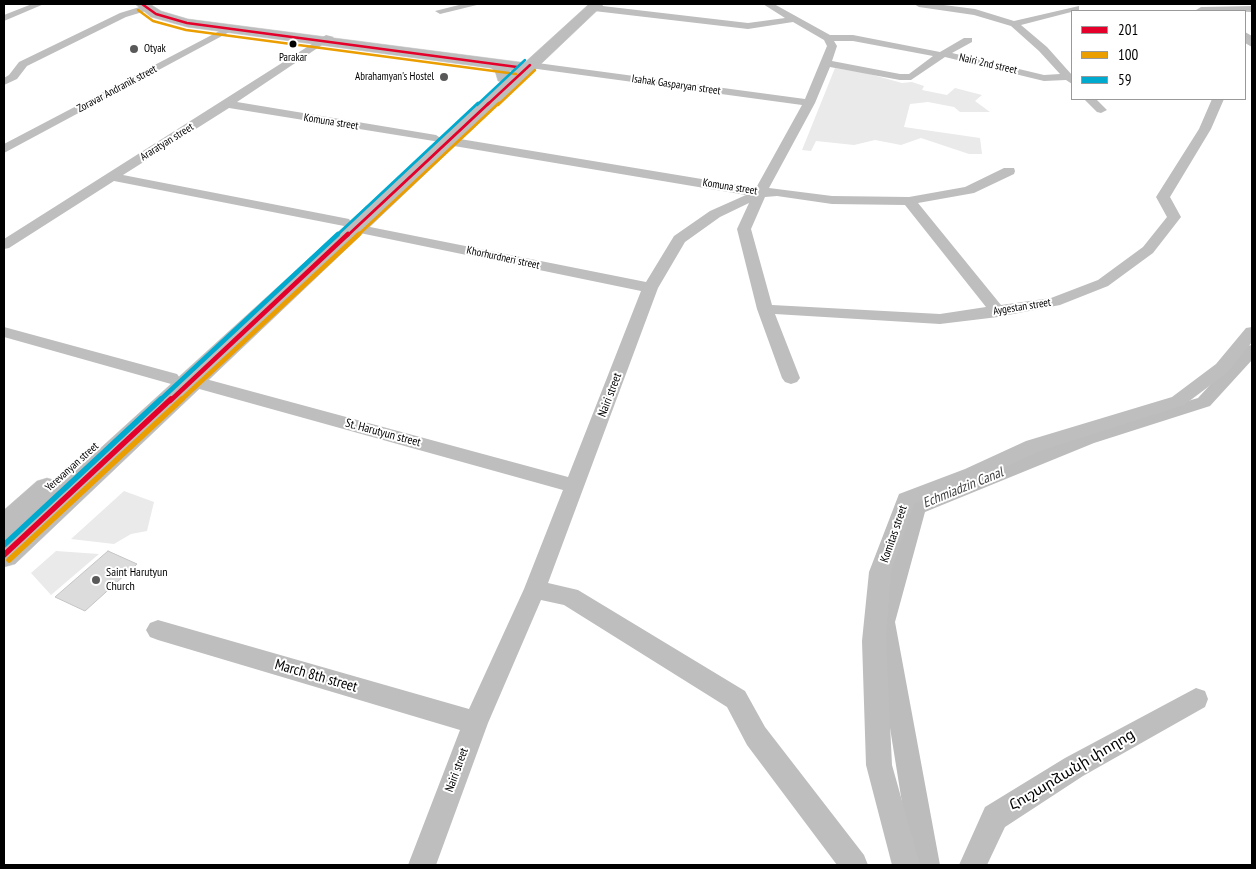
<!DOCTYPE html>
<html>
<head>
<meta charset="utf-8">
<style>
  body { margin:0 }
  #map { position:relative; width:1256px; height:869px; overflow:hidden; background:#fff; font-family:"PT Sans Narrow",sans-serif }
  canvas { display:block }
  .frame { position:absolute; inset:0; border:5px solid #000; pointer-events:none }
  .legend { position:absolute; left:1071px; top:10px; width:175px; height:90px; box-sizing:border-box; background:#fff; border:1px solid #999; margin:0; padding:6px 9px; list-style:none; font-size:15px; color:#000 }
  .legend li { display:flex; align-items:center; gap:10px; height:25px }
  .legend b { width:25px; border:1px solid #999 }
</style>
</head>
<body>
<div id="map">
<canvas width="1256" height="869"></canvas>
<div class="frame"></div>
<ul class="legend">
<li><b style="height:6px;background:#e4002b"></b>201</li>
<li><b style="height:6px;background:#eb9e00"></b>100</li>
<li><b style="height:6px;background:#00a9ce"></b>59</li>
</ul>
</div>
<script>
const ctx = document.querySelector('canvas').getContext('2d');
ctx.lineJoin = 'round';
function paint(path, color) { ctx.fillStyle = color; ctx.fill(path, 'evenodd'); }
const shape = rows => new Path2D(rows.map(r => 'M' + r).join(''));
function stroke(path, color, width, dash) { ctx.strokeStyle = color; ctx.lineWidth = width; ctx.lineCap = dash ? 'butt' : 'round'; ctx.setLineDash(dash || []); ctx.stroke(path); }
function label(font, color, halo, rows, align = 'center') {
  ctx.font = font + ' "PT Sans Narrow","Noto Sans Armenian",sans-serif'; ctx.lineWidth = 4; ctx.setLineDash([]); ctx.textBaseline = 'middle'; ctx.strokeStyle = halo; ctx.fillStyle = color; for (const [text, x, y, turn = 0] of rows) {
    ctx.save(); ctx.translate(x, y); ctx.rotate((+turn || 0) * Math.PI / 180); ctx.textAlign = isNaN(turn) ? turn : align; if (halo) ctx.strokeText(text, 0, 0); ctx.fillText(text, 0, 0); ctx.restore();
  }
}
paint(shape([
  [835,68,866,73,902,83,912,82,924,86,922,90,947,95,955,88,982,95,975,101,990,112,960,112,954,107,928,102,910,104,904,127,980,138,982,154,969,154,921,138,901,145,875,140,854,145,816,141,811,151,802,150],
  [124,491,154,502,147,531,131,534,114,544,71,539],
  [56,551,99,554,51,595,31,573]
]), '#eaeaea');
paint(shape([
  [1245,32,1252,36,1252,43,1245,39,1245,32],
  [1252,345,1252,360,1210,406,1094,443,925,512,895,622,940,865,912,865,873,622,909,502,1080,433,1198,398,1246,346,1252,345]
]), '#bcbcbc');
const building = shape([
  [108,551,137,564,85,611,55,597,108,551]
]);
paint(building, '#dcdcdc');
stroke(building, '#c5c5c5', 1);
const primary = shape([
  [135,4,150,4,161,11,188,19,527,63,535,68,527,73,187,27,151,17,135,4]
]);
const trunk = shape([
  [589,4,604,4,15,564,4,567,4,510,37,481,47,478,57,481,60,485,503,82,498,81,495,71,485,63,488,60,498,60,508,66,511,75,589,4]
]);
stroke(primary, '#dbdbdb', 1);
stroke(trunk, '#dbdbdb', 1);
paint(shape([
  [32,4,44,4,4,21,4,15,32,4],
  [463,4,481,4,440,14,435,11,463,4],
  [763,4,774,4,830,35,853,35,940,52,964,38,972,38,972,42,952,53,1044,75,1060,74,1039,51,1011,26,974,15,919,7,914,4,936,4,975,9,1014,21,1079,6,1079,10,1021,25,1047,47,1072,75,1072,84,1066,80,1044,81,945,57,911,80,900,80,830,67,815,103,769,188,832,196,909,197,965,187,1004,168,1014,168,1015,171,1014,174,974,193,918,203,1001,305,1051,298,1098,280,1143,247,1167,217,1156,197,1199,129,1212,99,1224,99,1211,129,1170,197,1181,217,1153,253,1108,286,1060,305,998,317,940,324,775,314,800,378,797,382,791,384,785,382,782,378,757,309,737,229,749,203,720,217,685,242,658,288,548,583,578,590,745,691,765,727,864,855,868,865,837,865,747,745,727,707,564,605,541,600,488,723,436,865,408,865,460,730,158,640,150,637,146,630,150,623,158,620,469,709,524,589,563,490,185,385,182,381,185,377,191,375,568,477,641,291,355,232,348,228,355,224,646,282,674,236,710,211,746,195,448,145,442,141,448,137,756,188,802,105,530,68,525,65,530,62,805,99,827,46,824,40,793,22,748,29,594,11,589,8,594,5,748,23,785,18,763,4],
  [834,41,853,41,933,56,909,74,900,74,832,61,837,46,834,41],
  [777,196,832,204,905,205,986,307,940,314,772,305,751,229,765,197,777,196],
  [146,5,151,8,149,10,126,17,27,66,17,79,4,85,4,78,9,75,19,62,120,13,146,5],
  [1252,6,1252,12,1196,10,1201,7,1252,6],
  [227,27,235,29,4,153,4,144,227,27],
  [326,35,334,37,237,102,436,135,442,139,440,142,229,108,123,175,344,218,349,219,351,222,349,225,344,226,114,181,9,248,4,249,4,239,326,35],
  [1245,36,1252,40,1252,47,1245,43,1245,36],
  [1084,99,1096,99,1107,110,1101,113,1097,112,1084,99],
  [4,327,177,374,180,378,177,382,171,384,4,337,4,327],
  [1252,327,1252,342,1228,372,1184,405,1040,451,979,479,914,504,891,572,886,641,892,765,920,865,892,865,866,765,862,641,869,572,899,494,965,469,1026,441,1172,397,1216,364,1246,328,1252,327],
  [1196,688,1205,691,1208,699,1205,707,1083,776,1005,827,987,865,959,865,985,807,1065,758,1196,688]
]), '#bebebe');
paint(primary, '#bdbdbd');
paint(trunk, '#bdbdbd');
stroke(shape([
  [142,4,156,14,187,23,517,67],
  [487,105,530,65]
]), '#e4002b', 2.5);
stroke(shape([
  [347,236,489,103]
]), '#e4002b', 3);
stroke(shape([
  [170,401,348,234]
]), '#e4002b', 4.5);
stroke(shape([
  [4,555,171,399]
]), '#e4002b', 5.5);
stroke(shape([
  [138,10,153,21,186,30,516,74],
  [498,105,535,70]
]), '#eb9e00', 2.5);
stroke(shape([
  [357,236,499,103]
]), '#eb9e00', 3);
stroke(shape([
  [180,401,359,234]
]), '#eb9e00', 4.5);
stroke(shape([
  [9,560,182,399]
]), '#eb9e00', 5.5);
stroke(shape([
  [477,105,525,60]
]), '#00a9ce', 2.5);
stroke(shape([
  [336,236,478,103]
]), '#00a9ce', 3);
stroke(shape([
  [159,401,338,234]
]), '#00a9ce', 4.5);
stroke(shape([
  [4,545,161,399]
]), '#00a9ce', 5.5);
for (const [x, y, r, color] of [
  [293,44,4.5,"#000"],
  [134,49,5,"#595959"],
  [444,77,5,"#595959"],
  [96,580,5,"#595959"]
]) { const dot = new Path2D(); dot.arc(x, y, r, 0, 2 * Math.PI); ctx.fillStyle = color; ctx.fill(dot); stroke(dot, '#fff', 2); }
label('11px', '#000', '#fff', [
  ["Otyak",144,49],
  ["Abrahamyan's Hostel",434,77,"right"]
], 'left');
label('11px', '#000', '#fff', [
  ["Parakar",293,58]
]);
label('11px', '#000', '#fff', [
  ["Nairi 2nd street",988,64,13],
  ["Isahak Gasparyan street",676,85,8],
  ["Zoravar Andranik street",117,89,-28],
  ["Komuna street",331,122,9],
  ["Araratyan street",167,142,-32],
  ["Komuna street",730,187,9],
  ["Khorhurdneri street",503,258,12],
  ["Aygestan street",1022,307,-9],
  ["Yerevanyan street",72,467,-42]
]);
label('12px', '#000', '#fff', [
  ["Nairi street",610,395,-69],
  ["St. Harutyun street",383,433,15],
  ["Komitas street",894,534,-71],
  ["Nairi street",457,770,-70]
]);
label('12px', '#000', '#fff', [
  ["Saint Harutyun",106,573],
  ["Church",106,587]
], 'left');
label('italic 14px', '#404040', '#fff', [
  ["Echmiadzin Canal",963,488,-22]
]);
label('15px', '#000', '#fff', [
  ["March 8th street",316,676,16],
  ["Հուշարձանի փողոց",1072,770,-31]
]);
</script>
</body>
</html>
